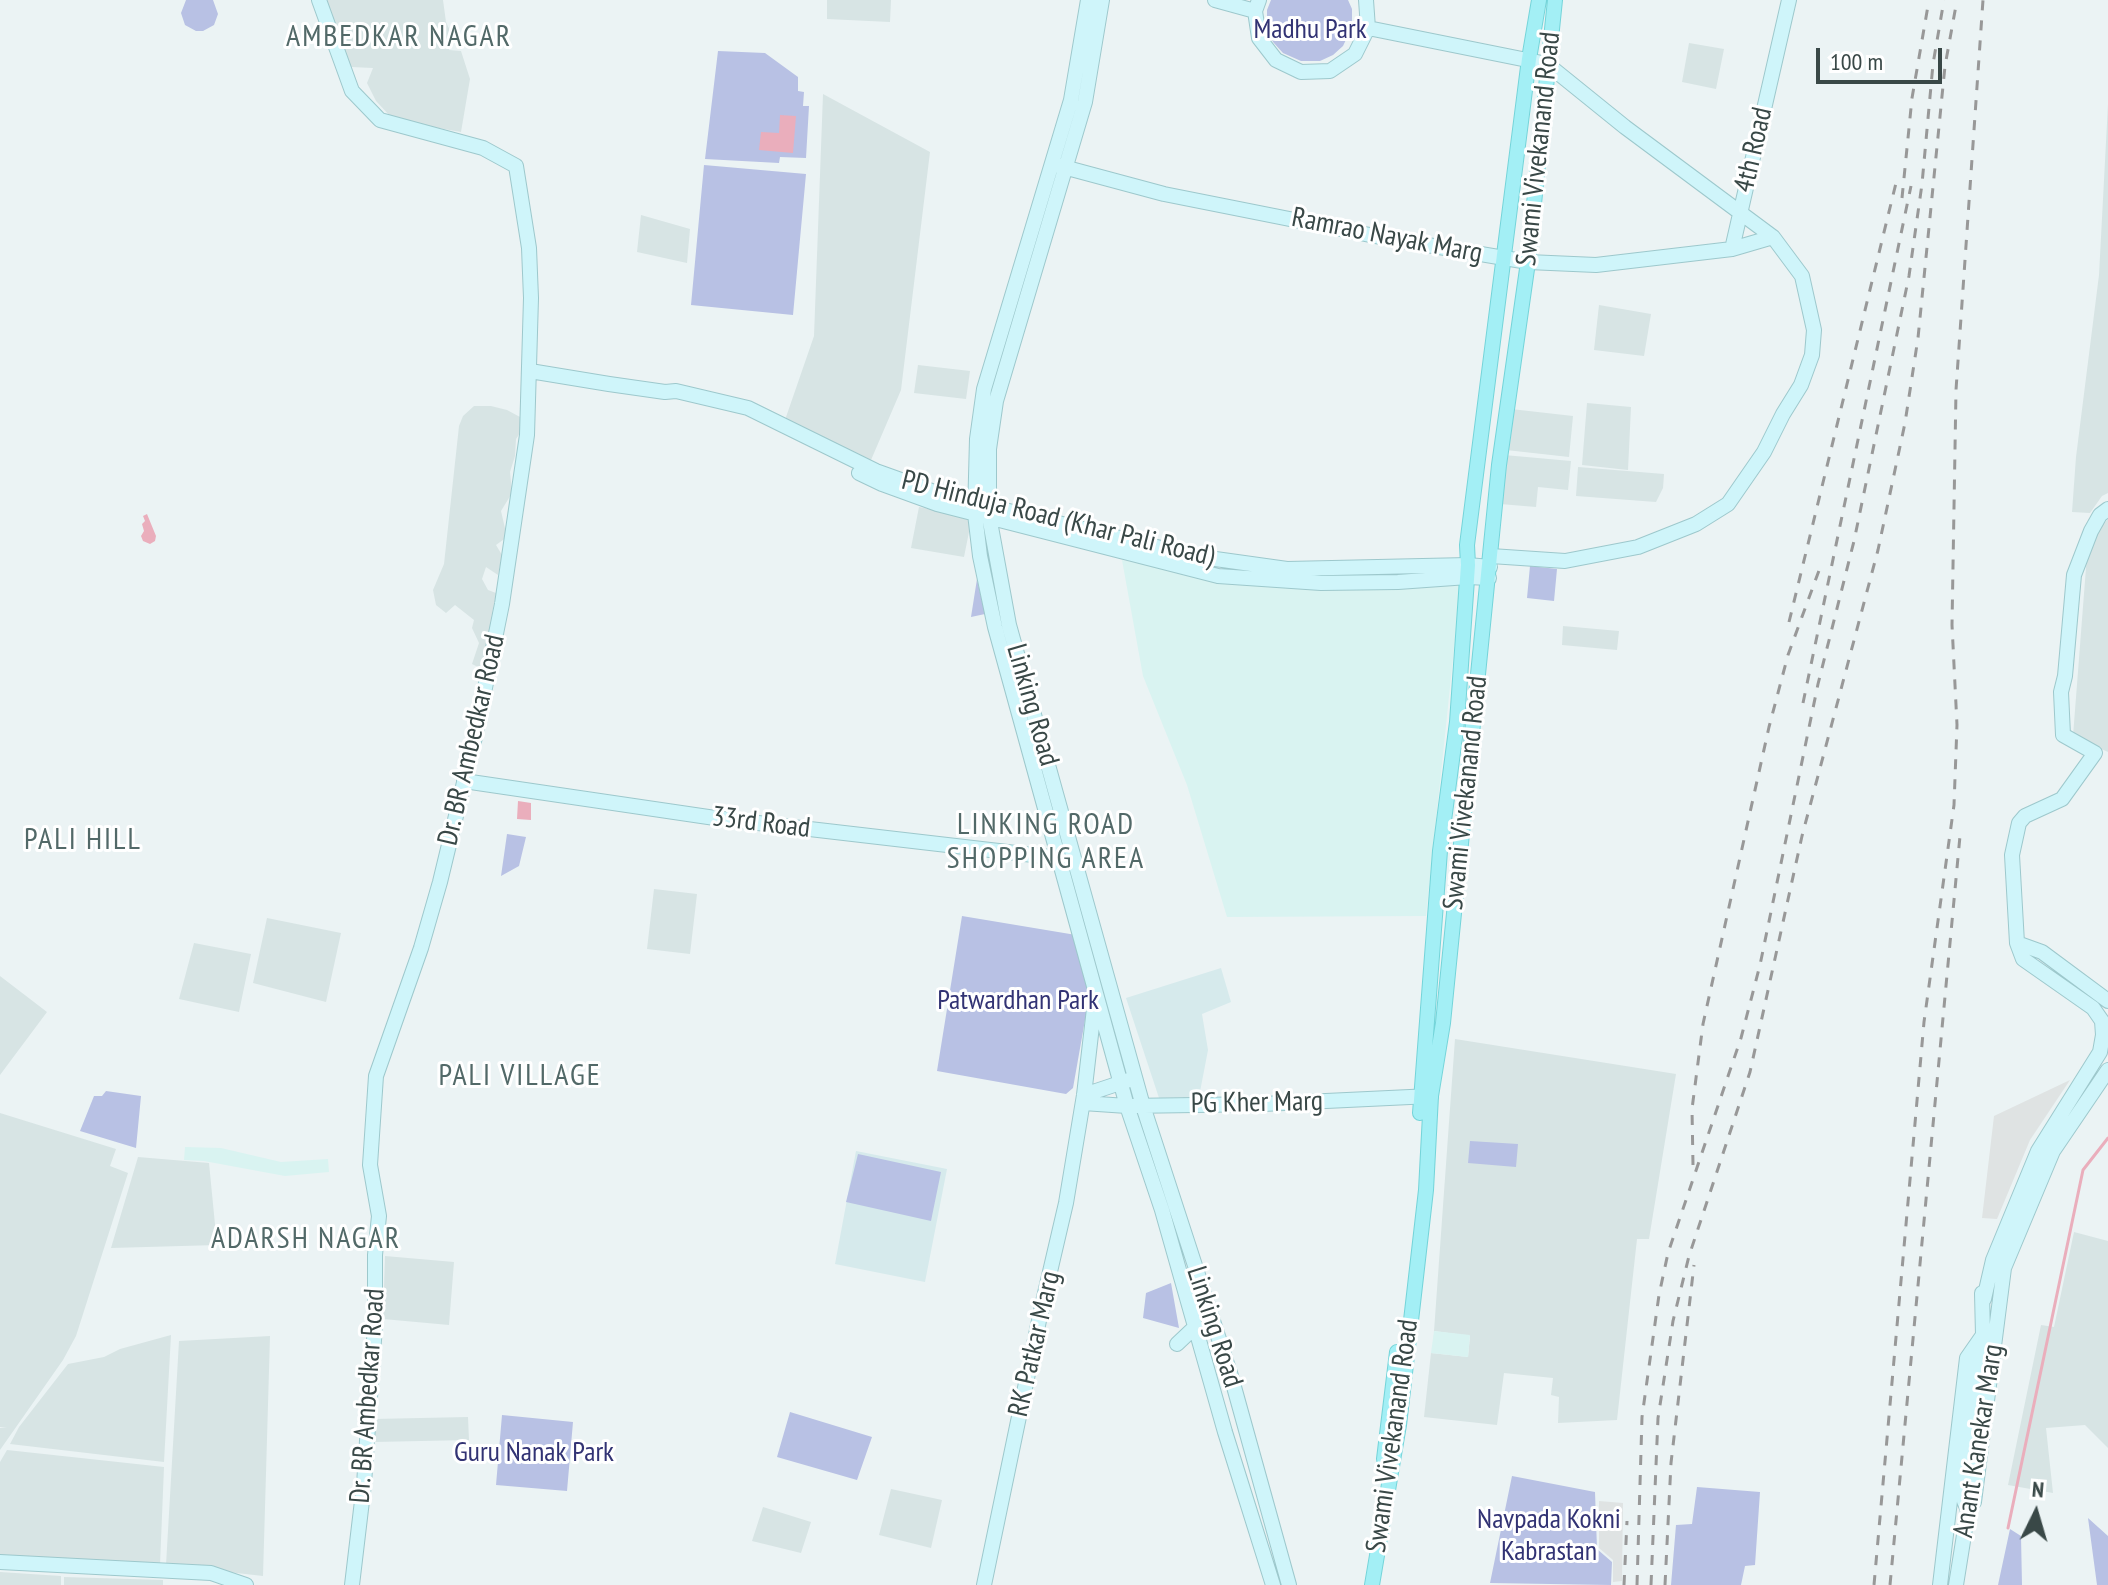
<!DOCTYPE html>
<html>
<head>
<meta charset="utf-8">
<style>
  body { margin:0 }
  #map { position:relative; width:2108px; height:1585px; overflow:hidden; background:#ebf3f4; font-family:"PT Sans Narrow",sans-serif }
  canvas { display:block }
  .north { position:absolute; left:1996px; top:1473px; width:80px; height:80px; -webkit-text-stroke:6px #fff; paint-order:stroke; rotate:5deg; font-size:22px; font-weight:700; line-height:32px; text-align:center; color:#394847 }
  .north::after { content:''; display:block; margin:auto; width:28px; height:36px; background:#394847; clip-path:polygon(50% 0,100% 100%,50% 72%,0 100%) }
  .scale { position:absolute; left:1816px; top:48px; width:126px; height:36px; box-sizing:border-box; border:4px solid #394847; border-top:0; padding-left:10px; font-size:24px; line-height:28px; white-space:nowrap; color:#394847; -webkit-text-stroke:6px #fff; paint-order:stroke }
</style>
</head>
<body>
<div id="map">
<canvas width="2108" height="1585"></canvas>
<div class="north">N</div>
<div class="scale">100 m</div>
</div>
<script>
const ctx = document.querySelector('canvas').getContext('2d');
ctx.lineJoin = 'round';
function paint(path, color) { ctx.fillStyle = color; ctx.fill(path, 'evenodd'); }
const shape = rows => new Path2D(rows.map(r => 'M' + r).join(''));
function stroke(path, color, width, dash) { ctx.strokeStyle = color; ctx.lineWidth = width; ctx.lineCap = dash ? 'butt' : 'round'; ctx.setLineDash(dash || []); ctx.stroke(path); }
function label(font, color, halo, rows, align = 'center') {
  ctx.font = font + ' "PT Sans Narrow",sans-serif'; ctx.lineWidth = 6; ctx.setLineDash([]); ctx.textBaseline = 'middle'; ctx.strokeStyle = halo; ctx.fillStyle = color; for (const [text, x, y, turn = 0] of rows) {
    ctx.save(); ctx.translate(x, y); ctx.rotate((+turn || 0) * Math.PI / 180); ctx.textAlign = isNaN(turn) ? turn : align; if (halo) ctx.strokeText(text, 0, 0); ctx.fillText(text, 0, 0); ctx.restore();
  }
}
paint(shape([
  [326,0,443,0,446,22,453,37,449,50,461,51,470,79,461,132,398,121,390,116,376,101,367,83,373,68,351,67],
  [827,0,891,0,890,22,827,19],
  [1689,43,1724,49,1716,89,1682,82],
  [823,94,930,152,901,390,871,460,785,420,814,336],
  [2108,104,2108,493,2102,496,2090,513,2072,512,2076,457,2099,275],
  [641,215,690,229,687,263,637,252],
  [1599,305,1651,314,1644,356,1594,350],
  [918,365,970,371,966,399,914,393],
  [1587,403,1631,407,1628,470,1582,465],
  [474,406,491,406,507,410,520,417,524,427,516,439,515,456,510,472,512,493,501,511,507,537,496,545,502,555,498,575,486,567,482,579,488,590,496,593,482,669,472,664,479,643,472,628,474,620,455,605,446,613,436,605,433,590,444,564,459,426,463,416],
  [1511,409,1573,416,1569,457,1506,450],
  [1504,455,1571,461,1568,490,1538,487,1536,507,1500,504],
  [1578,467,1664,474,1663,488,1656,502,1576,496],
  [919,507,972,517,964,557,911,548],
  [2108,519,2108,752,2073,736,2088,542],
  [1563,626,1619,631,1617,650,1562,645],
  [654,889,697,894,690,954,647,949],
  [267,918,341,933,326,1002,253,983],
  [194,943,251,954,239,1012,179,999],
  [0,976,47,1012,0,1075],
  [1455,1039,1676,1074,1649,1239,1637,1239,1617,1420,1558,1423,1559,1397,1551,1395,1553,1378,1504,1373,1497,1425,1424,1417,1431,1353,1468,1357,1470,1336,1434,1331],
  [0,1113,116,1149,110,1166,128,1173,76,1336,63,1360,0,1450,0,1428,7,1427,0,1427],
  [138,1157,209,1163,217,1245,111,1248],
  [2074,1232,2108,1241,2108,1448,2085,1425,2046,1428,2053,1493,2008,1485,2041,1325,2054,1327],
  [385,1256,454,1262,449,1325,383,1319],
  [171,1335,164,1462,10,1444,19,1427,68,1364,104,1357,120,1349],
  [270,1336,263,1576,166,1565,179,1341],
  [468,1417,469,1440,374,1442,373,1419],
  [7,1450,164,1467,160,1565,0,1557,0,1462],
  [891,1489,942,1500,931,1548,879,1535],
  [763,1507,811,1522,801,1553,752,1541],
  [0,1572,61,1576,61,1585,0,1585],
  [64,1577,163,1580,163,1585,64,1585]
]), '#d7e4e4');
paint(shape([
  [1122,560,1210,577,1461,582,1426,916,1227,917,1187,785,1143,676],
  [185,1147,221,1148,281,1162,328,1159,329,1172,285,1176,204,1161,184,1160],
  [1434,1331,1470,1335,1468,1357,1431,1353]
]), '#d9f3f1');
paint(shape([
  [1221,968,1231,1002,1202,1014,1208,1050,1199,1097,1159,1098,1126,998],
  [856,1151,947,1169,925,1282,835,1264]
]), '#d6eaec');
paint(shape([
  [186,0,213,0,218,14,214,25,203,31,196,31,185,25,181,13],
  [1271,0,1348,0,1352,9,1352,27,1343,46,1333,55,1320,61,1301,61,1283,53,1273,42,1267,27,1267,10],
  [718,51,765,53,798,77,798,91,804,92,803,106,809,106,806,158,780,157,779,163,705,159],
  [704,165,806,174,793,315,691,305],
  [1530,566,1557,569,1554,601,1527,598],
  [977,579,985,614,971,617],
  [507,834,526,837,519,866,501,876],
  [962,916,1076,935,1091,986,1073,1088,1066,1094,937,1071],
  [106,1091,141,1096,136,1148,80,1131,94,1096,102,1096],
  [1470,1141,1518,1144,1516,1167,1468,1163],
  [858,1154,941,1172,931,1221,846,1202],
  [1171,1283,1179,1328,1143,1318,1146,1293],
  [790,1412,872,1437,857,1480,777,1457],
  [502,1415,573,1422,567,1491,496,1485],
  [1512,1476,1595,1492,1597,1549,1612,1562,1611,1585,1490,1583],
  [1697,1487,1760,1492,1755,1565,1745,1566,1741,1585,1671,1585,1676,1525,1692,1524],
  [2088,1518,2108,1536,2108,1585,2097,1585],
  [2010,1529,2021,1536,2022,1585,1998,1585]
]), '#b8c1e4');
paint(shape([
  [2070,1080,2030,1140,1997,1219,1982,1218,1994,1116],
  [1599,1501,1623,1503,1622,1581,1613,1582,1613,1560,1599,1548]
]), '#dfe3e3');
paint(shape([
  [780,115,796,116,793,153,759,150,761,132,779,133],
  [147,514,156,536,155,541,150,544,143,541,141,536,144,531,142,524,145,521,143,516],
  [518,801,531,803,531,820,517,819]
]), '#eaaebc');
stroke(shape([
  [2008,1528,2083,1170,2108,1138]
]), '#eaaebc', 3);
const secondary = shape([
  [319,0,352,91,380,120,483,148,516,166,529,248,531,298,527,435,502,604,475,737,440,882,421,948,376,1076,370,1165,379,1216,375,1255,375,1326,364,1484,352,1585],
  [1088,0,1071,100,984,389,977,439,975,514,980,556,995,627,1127,1106,1162,1210,1225,1432,1273,1585],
  [1102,0,1085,102,996,401,989,449,989,516,1009,625,1143,1106,1231,1376,1289,1585],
  [1215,0,1255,11],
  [1259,0,1255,11,1259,38,1276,60,1301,72,1330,71,1355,54,1368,28,1366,0],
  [1368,28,1547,64,1625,127,1773,237,1802,276,1814,330,1812,355,1801,385,1783,414,1764,452,1728,504,1696,524,1638,547,1565,561,1491,556],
  [1056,165,1164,194,1380,237,1528,262,1596,265,1732,249,1773,237],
  [1732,249,1789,0],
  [530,371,609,384,665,392,676,391,748,408,876,471,943,495,1194,556,1287,569,1468,565,1490,567],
  [859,473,882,484,937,504,1218,576,1321,583,1398,582,1468,577,1489,578],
  [464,781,715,818,1059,858],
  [2017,943,2042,952,2108,1001],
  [1084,1095,1129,1080],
  [1083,1103,1127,1106,1263,1104,1431,1096],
  [1984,1299,1993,1260,2038,1151,2100,1052,2103,1035,2102,1021,2093,1008,2023,959,2017,943,2012,855,2019,823,2025,816,2062,799,2095,753,2063,735,2061,692,2065,676,2074,575,2091,531,2100,515,2108,509],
  [1177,1344,1195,1327],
  [1968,1510,1964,1501,1983,1335,1982,1293],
  [0,1562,211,1573,246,1585],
  [984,1585,1042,1306,1066,1203,1084,1095,1095,1000],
  [1940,1585,1967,1358,1983,1335],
  [1956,1585,1968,1510,1974,1502,2004,1268,2053,1151,2108,1070]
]);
const primary = shape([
  [1420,1113,1440,851,1457,722,1468,565,1467,545,1529,59,1539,0],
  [1384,1459,1397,1352],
  [1372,1585,1399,1425,1426,1190,1431,1096,1443,1023,1499,465,1528,262,1555,0]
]);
stroke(secondary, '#9dc8cc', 16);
stroke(primary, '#74d4d9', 16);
stroke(secondary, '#cff5fa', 14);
stroke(primary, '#a3eff5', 14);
stroke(shape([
  [1902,198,1912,98,1929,0],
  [1789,622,1896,183],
  [1803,703,1911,186],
  [1693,1165,1692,1109,1703,1024,1769,727,1788,655,1821,565],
  [1624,1585,1627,1521],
  [1637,1585,1642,1417,1659,1295,1668,1253,1741,1038,1760,965,1818,684,1854,541,1909,276,1922,184,1933,64,1944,0],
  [1651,1585,1658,1418,1673,1321,1689,1256,1750,1072,1802,836,1878,550,1905,423,1918,338,1945,66,1957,0],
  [1665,1585,1671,1463,1694,1265],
  [1874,1585,1924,1022,1954,805,1957,725,1952,625,1956,390,1983,0],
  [1890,1585,1960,836]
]), '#989898', 3, [10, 10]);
label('28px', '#323374', '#fff', [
  ["Madhu Park",1310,30],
  ["Patwardhan Park",1018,1001],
  ["Guru Nanak Park",534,1453],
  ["Navpada Kokni",1549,1520],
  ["Kabrastan",1549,1552]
]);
label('28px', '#394847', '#fff', [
  ["Swami Vivekanand Road",1539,149,-84],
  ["4th Road",1754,150,-77],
  ["Ramrao Nayak Marg",1387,236,11],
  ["PD Hinduja Road (Khar Pali Road)",1058,519,14],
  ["Linking Road",1032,705,74],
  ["Dr. BR Ambedkar Road",472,740,-77],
  ["Swami Vivekanand Road",1466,793,-84],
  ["33rd Road",761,823,7],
  ["PG Kher Marg",1257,1103,-1],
  ["Linking Road",1214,1327,72],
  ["RK Patkar Marg",1035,1344,-77],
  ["Dr. BR Ambedkar Road",368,1396,-86],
  ["Swami Vivekanand Road",1393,1436,-82],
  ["Anant Kanekar Marg",1979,1441,-81]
]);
ctx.letterSpacing = '2px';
label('30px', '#526968', '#fff', [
  ["AMBEDKAR NAGAR",399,37],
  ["LINKING ROAD",1046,825],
  ["SHOPPING AREA",1046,859],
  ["PALI HILL",83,840],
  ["PALI VILLAGE",520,1076],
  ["ADARSH NAGAR",306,1239]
]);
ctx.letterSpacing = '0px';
</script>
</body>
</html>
